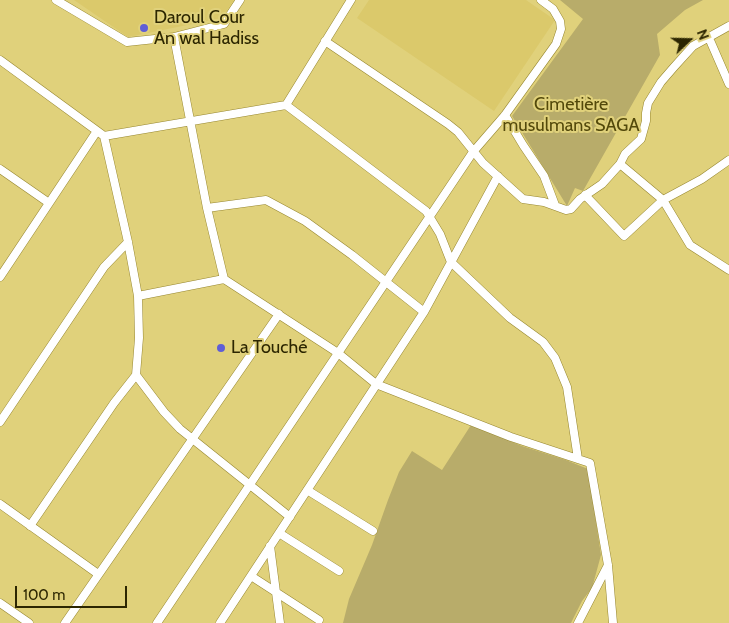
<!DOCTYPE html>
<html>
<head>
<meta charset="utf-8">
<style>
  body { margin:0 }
  #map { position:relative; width:729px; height:623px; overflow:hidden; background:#e0d17b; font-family:Cabin,sans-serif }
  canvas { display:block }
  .north { position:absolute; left:664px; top:15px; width:50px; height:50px; -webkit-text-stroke:4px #e0d17b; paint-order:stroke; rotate:69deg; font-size:14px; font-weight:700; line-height:20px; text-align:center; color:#2c2601 }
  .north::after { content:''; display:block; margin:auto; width:18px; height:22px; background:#2c2601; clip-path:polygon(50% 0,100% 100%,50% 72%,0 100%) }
  .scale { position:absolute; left:15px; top:586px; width:112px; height:22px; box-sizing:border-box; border:2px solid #2c2601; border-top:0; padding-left:6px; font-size:15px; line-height:18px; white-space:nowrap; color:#2c2601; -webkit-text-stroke:4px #e0d17b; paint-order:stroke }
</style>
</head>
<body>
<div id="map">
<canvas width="729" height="623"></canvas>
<div class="north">N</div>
<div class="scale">100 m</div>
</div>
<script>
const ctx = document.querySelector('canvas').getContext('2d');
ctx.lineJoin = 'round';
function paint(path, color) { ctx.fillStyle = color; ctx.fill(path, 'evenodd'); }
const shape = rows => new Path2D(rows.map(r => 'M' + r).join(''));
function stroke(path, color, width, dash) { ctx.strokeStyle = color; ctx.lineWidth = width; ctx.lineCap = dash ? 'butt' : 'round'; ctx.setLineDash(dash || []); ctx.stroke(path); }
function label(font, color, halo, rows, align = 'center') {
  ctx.font = font + ' Cabin,sans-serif'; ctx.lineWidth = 4; ctx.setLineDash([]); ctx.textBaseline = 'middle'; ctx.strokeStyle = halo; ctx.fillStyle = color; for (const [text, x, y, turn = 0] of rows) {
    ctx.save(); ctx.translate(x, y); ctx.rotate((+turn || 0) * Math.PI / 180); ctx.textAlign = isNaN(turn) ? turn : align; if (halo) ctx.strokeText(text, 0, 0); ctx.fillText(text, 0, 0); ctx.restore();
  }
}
paint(shape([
  [74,0,234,0,222,18,128,37],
  [369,0,526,0,555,20,494,111,357,18]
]), '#dbc96b');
paint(shape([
  [560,0,703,0,685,10,657,34,660,55,583,191,575,188,567,206,512,116,583,19],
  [471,425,522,446,566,460,588,469,601,555,592,588,582,601,571,623,343,623,349,599,372,545,388,500,399,472,412,451,442,470]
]), '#b8ac6a');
const minor = shape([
  [56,0,127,42,174,37,224,24,240,0],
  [174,37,207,208,224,279],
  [709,38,729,84],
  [325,41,448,124,458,132,483,163,523,199,544,202,566,210,571,209,580,199,602,184,620,164,625,154,641,139,646,121,646,113,648,103,661,82,674,67,693,46,729,26],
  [0,60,104,136,128,242,138,296,139,338,136,375,114,403,30,526],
  [286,105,351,0],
  [505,115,523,145,544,176,555,205],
  [104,136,286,105,426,211,440,234,451,262,510,318,543,342,555,358,567,387,578,459],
  [620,164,663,200,690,245,729,270],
  [0,169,49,203],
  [585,195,624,236,663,200,702,179,729,160],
  [207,208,266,200,305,221,352,255,424,312],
  [0,277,97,131],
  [138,296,224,279,338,353,376,384,511,437,590,463,608,565,613,623],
  [136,375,164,412,180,429,290,517],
  [0,422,104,267,128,242],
  [307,490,373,531],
  [0,504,98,574],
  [279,533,339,571],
  [270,546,280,623],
  [251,576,319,620],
  [0,603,29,623],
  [65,623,279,314],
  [157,623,473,152,505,115,556,44,561,29,560,21,553,9,541,0],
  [220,623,424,312,498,176],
  [578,623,608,565]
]);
stroke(minor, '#978730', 9);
stroke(minor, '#fff', 8);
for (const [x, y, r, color] of [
  [144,28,5,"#5f5ed6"],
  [221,348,5,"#5f5ed6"]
]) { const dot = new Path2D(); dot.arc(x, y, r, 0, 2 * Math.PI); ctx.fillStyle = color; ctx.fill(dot); stroke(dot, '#e0d17b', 2); }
label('18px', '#2c2601', '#e0d17b', [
  ["Daroul Cour",154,18],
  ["An wal Hadiss",154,39],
  ["La Touché",231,348]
], 'left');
label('18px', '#53490b', '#e0d17b', [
  ["Cimetière",571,105],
  ["musulmans SAGA",571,126]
]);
</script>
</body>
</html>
